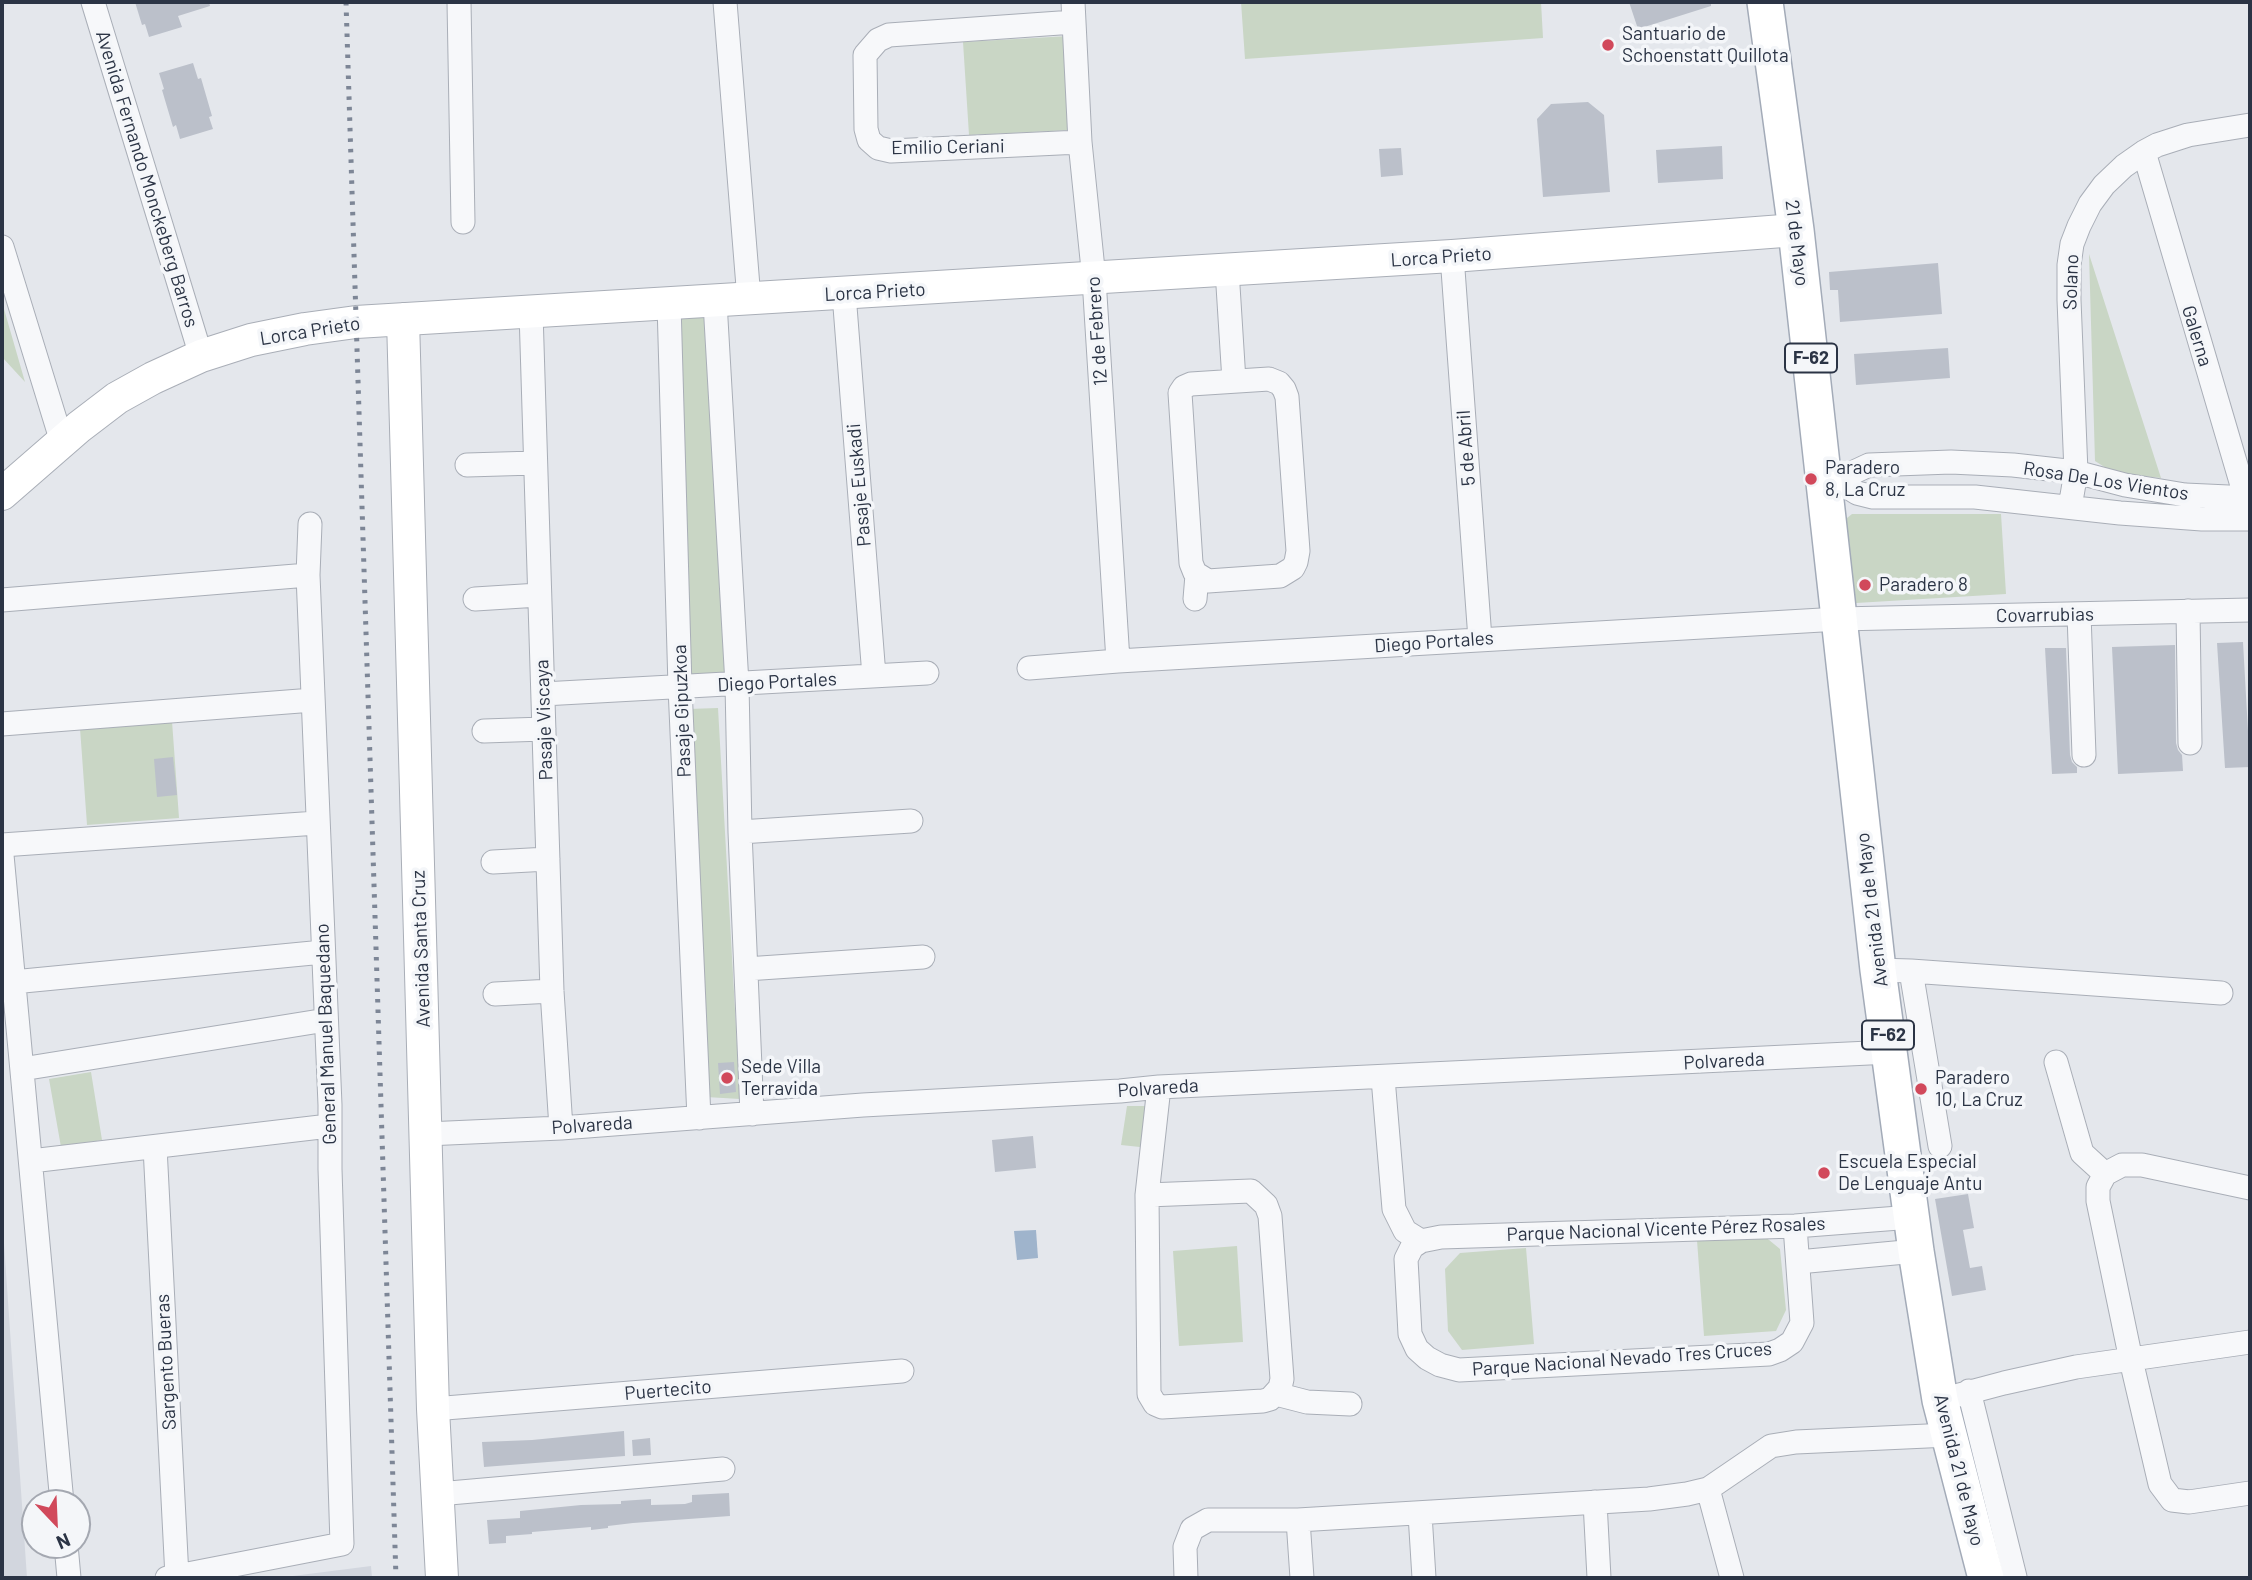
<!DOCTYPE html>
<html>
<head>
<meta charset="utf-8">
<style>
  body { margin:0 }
  #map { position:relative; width:2252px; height:1580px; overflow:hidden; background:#e4e7ec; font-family:Barlow,sans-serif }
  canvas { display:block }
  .frame { position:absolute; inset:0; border:4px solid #2b3445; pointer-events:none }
  .north { position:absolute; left:21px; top:1489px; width:70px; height:70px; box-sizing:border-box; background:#f4f6f9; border:2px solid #a4a8b1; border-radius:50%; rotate:157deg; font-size:19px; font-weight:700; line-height:28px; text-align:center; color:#2b3445 }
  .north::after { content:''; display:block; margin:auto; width:24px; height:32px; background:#d1495b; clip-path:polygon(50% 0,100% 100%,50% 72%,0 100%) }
</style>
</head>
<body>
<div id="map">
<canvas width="2252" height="1580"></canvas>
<div class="frame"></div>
<div class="north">N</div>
</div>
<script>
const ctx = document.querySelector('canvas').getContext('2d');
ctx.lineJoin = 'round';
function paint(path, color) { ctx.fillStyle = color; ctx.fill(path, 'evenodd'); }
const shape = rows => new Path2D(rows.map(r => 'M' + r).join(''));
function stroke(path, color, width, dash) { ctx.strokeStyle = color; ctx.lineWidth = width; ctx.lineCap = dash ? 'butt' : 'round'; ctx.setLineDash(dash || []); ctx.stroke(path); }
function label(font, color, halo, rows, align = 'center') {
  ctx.font = font + ' Barlow,sans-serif'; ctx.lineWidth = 7; ctx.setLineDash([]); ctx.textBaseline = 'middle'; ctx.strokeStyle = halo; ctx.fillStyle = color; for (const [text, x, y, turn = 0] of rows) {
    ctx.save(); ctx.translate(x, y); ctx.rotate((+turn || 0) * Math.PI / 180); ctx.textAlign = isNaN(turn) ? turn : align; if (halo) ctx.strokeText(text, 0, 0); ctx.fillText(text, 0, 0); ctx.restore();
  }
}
paint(shape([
  [2,1214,27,1578,2,1578],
  [371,1566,372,1578,277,1578]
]), '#d2d6de');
paint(shape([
  [1241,2,1541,2,1543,38,1245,59],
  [1069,36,1072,130,969,135,963,42],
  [2089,254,2161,478,2114,473,2095,461],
  [2,301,2,302,25,382,2,357],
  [715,302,737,684,680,687,669,304],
  [1852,514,2001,514,2006,594,1856,603,1842,522],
  [718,708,740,1099,706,1097,688,709],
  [172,721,179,818,87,825,80,728],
  [91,1072,102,1140,61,1147,49,1079],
  [1127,1106,1164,1106,1159,1149,1121,1145],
  [1763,1235,1780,1249,1786,1310,1776,1331,1704,1336,1697,1240],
  [1237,1246,1243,1342,1179,1346,1173,1251],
  [1526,1248,1534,1344,1462,1350,1448,1331,1445,1269,1460,1253]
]), '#c9d6c5');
paint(shape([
  [1036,1230,1038,1258,1017,1260,1014,1231]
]), '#9fb4cc');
paint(shape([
  [135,2,209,2,210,6,178,16,182,27,149,37,145,24,142,25],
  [1629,2,1711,2,1711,6,1638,29],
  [193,63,198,79,201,78,212,116,209,117,213,129,180,139,176,125,173,127,162,90,164,89,159,73],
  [1588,102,1604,115,1610,192,1543,197,1537,119,1551,104],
  [1722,146,1723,179,1658,183,1656,150],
  [1401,148,1403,175,1381,177,1379,149],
  [1938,263,1942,314,1840,322,1838,290,1830,290,1829,272],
  [1948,348,1950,378,1856,385,1854,354],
  [2243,642,2250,767,2225,768,2217,643],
  [2175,645,2176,743,2178,750,2182,755,2183,771,2118,774,2112,647],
  [2045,648,2066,648,2070,755,2072,762,2077,767,2077,773,2052,774],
  [173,757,177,795,157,797,154,759],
  [734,1062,736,1092,720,1094,718,1063],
  [1033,1136,1036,1168,995,1172,992,1140],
  [1968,1194,1974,1228,1963,1230,1970,1268,1982,1266,1986,1290,1952,1296,1935,1199],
  [624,1431,625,1456,484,1467,482,1442,532,1440],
  [650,1438,651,1455,633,1456,632,1440],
  [729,1493,730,1516,633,1523,608,1526,608,1528,591,1530,591,1527,532,1532,532,1534,506,1536,506,1543,489,1544,487,1520,520,1518,520,1511,581,1505,621,1504,621,1501,651,1499,651,1505,685,1504,692,1502,692,1495]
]), '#bbc0ca');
const street = shape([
  [93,2,201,356],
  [459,2,463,222],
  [725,2,749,299],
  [1073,2,1080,142,1094,279,1118,661],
  [1074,22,903,34,889,35,878,40,865,55,866,129,869,140,878,148,891,151,1080,142],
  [2144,152,2246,499,2247,513],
  [2,247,62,442],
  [1452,256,1480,639],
  [1227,270,1234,381],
  [844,294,874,676],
  [715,302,737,684,740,832,752,1114],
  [669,304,680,687,699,1118],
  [531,312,552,991,561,1128],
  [1269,379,1279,383,1284,389,1287,397,1298,551,1296,562,1293,568,1280,576,1208,581,1195,573,1191,563,1180,393,1184,387,1191,384,1269,379],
  [467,465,535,463],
  [1841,483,1857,493,1873,497,1975,497,2120,513,2202,519,2250,519],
  [1826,485,1841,483,1854,472,1869,465,1951,462,2013,465,2076,472,2125,485,2185,495,2250,498],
  [2070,507,2076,472,2069,300,2069,265,2072,244,2079,226,2090,204,2104,185,2124,166,2144,152,2157,145,2188,135,2250,125],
  [475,599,539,595],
  [1195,599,1197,575],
  [2,600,308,575],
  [2188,611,2190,743],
  [2079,614,2084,755],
  [1029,668,1118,661,1839,619,2250,610],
  [543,694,927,673],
  [2,724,313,700],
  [484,731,544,729],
  [740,832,911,821],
  [2,845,317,823],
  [2,855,62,1503],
  [493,862,548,859],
  [746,969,923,957],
  [1878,970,1911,971,2221,993],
  [1911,971,1940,1146],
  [13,982,323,952],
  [495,994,552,991],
  [2056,1062,2082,1153,2105,1174],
  [22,1069,326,1020],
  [1383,1078,1394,1209,1405,1231,1421,1241],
  [426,1134,561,1128,863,1105,1120,1091,1159,1087,1890,1052],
  [155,1147,177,1577],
  [31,1161,329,1126],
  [2250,1188,2142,1165,2122,1165,2105,1174,2098,1187,2098,1201,2131,1360,2160,1484,2172,1500,2189,1502,2250,1493],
  [1147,1195,1251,1191,1266,1205,1270,1216,1282,1379,1280,1388,1270,1399,1263,1401,1162,1407,1155,1404,1149,1394,1147,1195,1159,1087],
  [1795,1226,1802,1323,1792,1342,1780,1350,1769,1354,1459,1370,1440,1365,1427,1358,1417,1349,1410,1334,1406,1259,1412,1247,1421,1241,1441,1237,1795,1226,1912,1217],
  [1798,1262,1916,1251],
  [1969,1391,2015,1577],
  [1276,1394,1307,1402,1350,1404],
  [1940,1400,2004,1383,2076,1367,2250,1342],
  [433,1409,902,1371],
  [1708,1489,1732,1578],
  [438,1494,723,1469],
  [1595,1502,1599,1578],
  [1420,1514,1424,1578],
  [1298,1520,1302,1578],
  [66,1545,69,1578],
  [167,1578,342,1544,330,1169,330,1105,308,575,310,524],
  [1186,1578,1185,1547,1192,1529,1208,1520,1298,1520,1649,1499,1687,1494,1708,1489,1771,1446,1796,1442,1949,1435]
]);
const secondary = shape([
  [403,319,433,1409,442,1578],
  [2,494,79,427,117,398,153,378,201,356,251,340,305,329,356,322,1452,256,1796,230]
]);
const primary = shape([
  [1765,2,1796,230,1878,970,1916,1251,1940,1400,1986,1578]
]);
stroke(street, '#a9aeb7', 25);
stroke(secondary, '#a9aeb7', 34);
stroke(primary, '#a3abb8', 38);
stroke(street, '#f7f8fa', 23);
stroke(secondary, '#fff', 32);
stroke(primary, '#fff', 35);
stroke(shape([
  [346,2,396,1578]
]), '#7d8696', 5, [3.5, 7]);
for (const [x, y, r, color] of [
  [1608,45,7,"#d1495b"],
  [1811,479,7,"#d1495b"],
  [1865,585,7,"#d1495b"],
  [727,1078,7,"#d1495b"],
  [1921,1089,7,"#d1495b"],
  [1824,1173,7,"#d1495b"]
]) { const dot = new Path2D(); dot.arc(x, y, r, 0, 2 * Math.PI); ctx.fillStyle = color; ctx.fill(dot); stroke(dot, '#f4f6f9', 2.5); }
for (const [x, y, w] of [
  [1811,358,52],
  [1888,1035,52]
]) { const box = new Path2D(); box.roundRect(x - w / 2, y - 14.5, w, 29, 5); ctx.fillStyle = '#f4f6f9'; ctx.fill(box); stroke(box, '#2b3445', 2); }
label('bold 18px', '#2b3445', null, [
  ["F-62",1811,358],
  ["F-62",1888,1035]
]);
label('19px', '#2b3445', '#f4f6f9', [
  ["Santuario de",1622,34],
  ["Schoenstatt Quillota",1622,56],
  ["Paradero",1825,468],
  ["8, La Cruz",1825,490],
  ["Paradero 8",1879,585],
  ["Sede Villa",741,1067],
  ["Terravida",741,1089],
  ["Paradero",1935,1078],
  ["10, La Cruz",1935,1100],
  ["Escuela Especial",1838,1162],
  ["De Lenguaje Antu",1838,1184]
], 'left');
label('19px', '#2b3445', '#f4f6f9', [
  ["Emilio Ceriani",948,147,-1],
  ["Avenida Fernando Monckeberg Barros",147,179,73],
  ["21 de Mayo",1797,243,83],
  ["Lorca Prieto",1441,257,-4],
  ["Solano",2071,282,-88],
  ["Lorca Prieto",875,292,-3],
  ["Lorca Prieto",310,331,-9],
  ["12 de Febrero",1097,331,-94],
  ["Galerna",2197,336,73],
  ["5 de Abril",1466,448,-94],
  ["Rosa De Los Vientos",2106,481,9],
  ["Pasaje Euskadi",859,485,-95],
  ["Covarrubias",2045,615,-1],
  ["Diego Portales",1434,642,-4],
  ["Diego Portales",777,682,-3],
  ["Pasaje Gipuzkoa",682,711,-92],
  ["Pasaje Viscaya",544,720,-92],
  ["Avenida 21 de Mayo",1872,910,-97],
  ["Avenida Santa Cruz",421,949,-92],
  ["General Manuel Baquedano",326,1034,-92],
  ["Polvareda",1724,1061,-3],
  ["Polvareda",1158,1088,-4],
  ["Polvareda",592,1125,-4],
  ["Parque Nacional Vicente Pérez Rosales",1666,1229,-2],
  ["Parque Nacional Nevado Tres Cruces",1622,1359,-4],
  ["Sargento Bueras",166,1362,-93],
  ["Puertecito",668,1390,-5],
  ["Avenida 21 de Mayo",1959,1470,76]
]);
</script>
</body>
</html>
